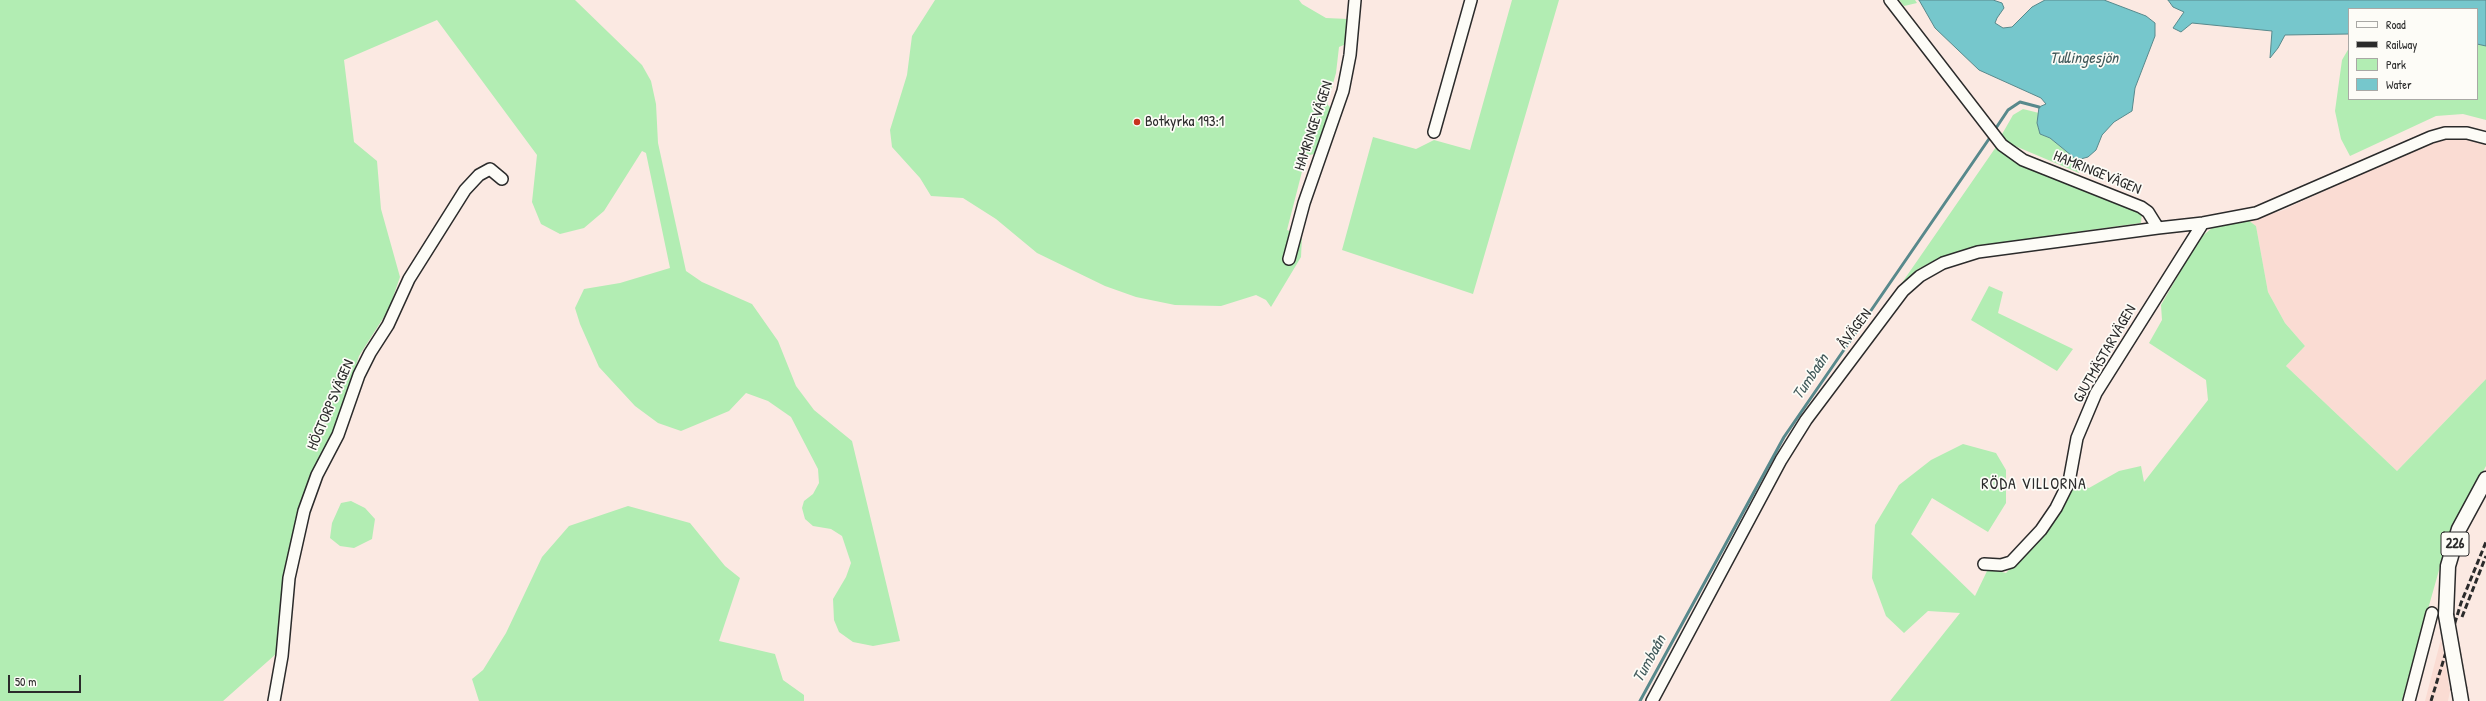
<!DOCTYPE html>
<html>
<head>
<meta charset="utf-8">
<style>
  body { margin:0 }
  #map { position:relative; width:2486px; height:701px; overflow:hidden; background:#fbe9e2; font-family:"Patrick Hand",sans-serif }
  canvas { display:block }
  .legend { position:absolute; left:2348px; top:8px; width:130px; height:92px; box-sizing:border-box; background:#fdfcf7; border:1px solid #a9a8a5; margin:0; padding:5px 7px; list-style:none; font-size:12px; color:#2b2b2b }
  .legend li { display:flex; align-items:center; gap:8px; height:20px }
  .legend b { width:20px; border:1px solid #a9a8a5 }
  .scale { position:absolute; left:8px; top:675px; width:73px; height:18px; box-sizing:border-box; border:2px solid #2b2b2b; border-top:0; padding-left:5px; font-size:12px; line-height:14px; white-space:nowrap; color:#2b2b2b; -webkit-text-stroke:3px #fdfcf7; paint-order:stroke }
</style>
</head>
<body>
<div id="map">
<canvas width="2486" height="701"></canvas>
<ul class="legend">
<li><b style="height:5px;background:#fdfcf7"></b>Road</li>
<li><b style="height:5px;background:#2b2b2b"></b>Railway</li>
<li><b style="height:11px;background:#b2edb3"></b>Park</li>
<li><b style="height:11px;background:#76c7cc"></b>Water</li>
</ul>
<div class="scale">50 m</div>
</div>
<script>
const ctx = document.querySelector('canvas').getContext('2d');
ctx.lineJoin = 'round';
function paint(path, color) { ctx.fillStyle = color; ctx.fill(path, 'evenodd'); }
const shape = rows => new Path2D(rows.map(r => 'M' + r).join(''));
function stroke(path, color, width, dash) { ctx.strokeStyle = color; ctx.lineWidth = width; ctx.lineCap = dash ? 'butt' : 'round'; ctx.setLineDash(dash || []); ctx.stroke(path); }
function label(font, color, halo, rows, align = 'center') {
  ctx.font = font + ' "Patrick Hand",sans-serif'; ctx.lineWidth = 3.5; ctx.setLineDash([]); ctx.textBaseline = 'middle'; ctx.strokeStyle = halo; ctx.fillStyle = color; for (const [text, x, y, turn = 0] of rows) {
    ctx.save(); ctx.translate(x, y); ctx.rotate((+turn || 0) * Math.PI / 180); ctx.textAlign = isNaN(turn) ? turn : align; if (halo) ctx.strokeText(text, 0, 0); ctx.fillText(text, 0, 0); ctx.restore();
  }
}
paint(shape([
  [2446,138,2466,138,2486,144,2486,379,2397,471,2286,366,2305,346,2285,323,2268,292,2256,226,2248,220,2281,211,2429,143],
  [2441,639,2450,691,2448,701,2425,701]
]), '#fadcd3');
paint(shape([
  [0,0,575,0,642,65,651,81,656,104,658,143,686,271,702,282,752,304,778,341,796,386,814,410,852,441,900,641,873,646,853,642,839,632,834,620,833,599,846,577,851,563,842,536,831,529,813,526,805,519,802,508,804,501,813,494,819,483,818,469,791,417,768,401,746,393,729,411,681,431,658,423,635,406,599,367,580,324,575,308,584,289,620,283,670,268,646,153,642,151,604,211,584,228,560,234,541,224,532,202,537,155,437,20,344,60,354,142,377,161,381,209,400,277,389,309,359,356,337,427,284,577,276,654,223,701,0,701],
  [935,0,1299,0,1302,4,1326,18,1348,19,1346,44,1339,47,1336,73,1327,104,1332,109,1314,154,1306,156,1287,230,1302,236,1301,257,1271,307,1266,300,1256,295,1221,306,1175,305,1136,297,1105,286,1037,253,996,219,963,198,931,196,920,178,892,147,890,130,907,75,912,36],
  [1512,0,1559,0,1473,294,1342,250,1373,137,1416,149,1434,140,1470,150],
  [1899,0,1915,0,1917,3,1904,6],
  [2477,44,2486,46,2486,120,2463,114,2436,116,2350,156,2341,139,2335,111,2342,60,2349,48,2349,99,2477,99],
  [2023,109,2039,113,2037,123,2040,134,2050,138,2077,160,2079,173,2008,143,2001,136,2013,115],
  [1996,147,2023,165,2142,211,2141,223,1975,246,1941,258,1918,269,1897,290],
  [2248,220,2256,226,2268,292,2285,323,2305,346,2286,366,2397,471,2486,379,2486,466,2457,519,2445,549,2402,701,1890,701,1960,613,1928,611,1904,633,1886,616,1872,578,1875,525,1899,485,1931,460,1963,444,1996,453,2006,470,2006,503,1988,532,1932,498,1911,534,1975,596,1988,569,2006,573,2043,534,2074,482,2089,488,2119,471,2141,466,2144,482,2208,400,2206,380,2149,343,2162,320,2161,305,2199,239,2213,227],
  [1989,286,2003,292,1998,313,2073,349,2057,371,1971,320],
  [351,501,365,508,375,519,372,539,354,548,340,546,330,538,332,523,341,503],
  [628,506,690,523,725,566,740,578,719,641,775,654,783,680,804,695,804,701,479,701,472,679,483,670,506,633,542,557,569,526]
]), '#b2edb3');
const water = shape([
  [1919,0,1993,0,2002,3,2004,8,1997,18,1995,23,2003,28,2012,27,2032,7,2045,0,2104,0,2146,16,2155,23,2155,36,2135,88,2132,111,2114,122,2102,135,2096,150,2088,157,2077,160,2050,138,2040,134,2037,123,2039,107,2046,104,2041,98,1979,70,1935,28,1919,0],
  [2168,0,2486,0,2486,46,2477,44,2477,9,2349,9,2349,34,2285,35,2278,48,2270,58,2272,31,2192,23,2181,32,2173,28,2184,12,2173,7,2168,0]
]);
paint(water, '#76c7cc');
stroke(water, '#58898c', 1);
stroke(shape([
  [1994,131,2008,110,2020,102,2039,107],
  [1640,701,1784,437,1991,136]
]), '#58898c', 3);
const minor = shape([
  [1890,0,2002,145,2023,160,2141,207,2148,212,2158,228,2203,223,2256,213,2431,137,2445,133,2467,133,2486,138],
  [1434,132,1471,0],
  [1289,259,1304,203,1343,91,1350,55,1355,0],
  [1984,564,2001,565,2011,562,2041,530,2056,508,2069,482,2077,438,2096,393,2203,223],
  [274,701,282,656,289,578,304,511,317,475,338,435,359,375,370,353,388,325,409,279,465,190,479,175,490,169,502,179],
  [1652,701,1781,460,1806,420,1903,291,1920,276,1943,263,1978,252,2158,228],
  [2409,701,2432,613]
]);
const major = shape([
  [2446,615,2448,566,2459,529,2486,479],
  [2459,689,2461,701]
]);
stroke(minor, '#2b2b2b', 14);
stroke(major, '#2b2b2b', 17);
stroke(minor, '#fdfcf7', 11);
stroke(major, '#fdfcf7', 14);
stroke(shape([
  [2462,617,2486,556],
  [2431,701,2461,603,2486,542]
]), '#2b2b2b', 3, [6, 3]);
const majorBridge = shape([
  [2446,615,2459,689]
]);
stroke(majorBridge, '#2b2b2b', 17, []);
stroke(majorBridge, '#fdfcf7', 14);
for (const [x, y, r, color] of [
  [1137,122,4,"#c8321e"]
]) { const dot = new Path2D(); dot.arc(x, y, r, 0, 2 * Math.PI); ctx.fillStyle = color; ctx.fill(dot); stroke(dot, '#fdfcf7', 1.5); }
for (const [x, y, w] of [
  [2455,544,28]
]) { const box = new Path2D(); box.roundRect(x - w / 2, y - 12, w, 24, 3); ctx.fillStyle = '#fdfcf7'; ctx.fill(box); stroke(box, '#2b2b2b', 1); }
label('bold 14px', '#2b2b2b', null, [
  ["226",2455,544]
]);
label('15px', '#2b2b2b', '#fdfcf7', [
  ["Botkyrka 193:1",1145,122]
], 'left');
label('15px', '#2b2b2b', '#fdfcf7', [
  ["HAMRINGEVÄGEN",1314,126,-72],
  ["HAMRINGEVÄGEN",2097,173,22],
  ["ÅVÄGEN",1855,329,-53],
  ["GJUTMÄSTARVÄGEN",2105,354,-60],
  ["HÖGTORPSVÄGEN",331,405,-67]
]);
label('italic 16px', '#425a5b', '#fdfcf7', [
  ["Tullingesjön",2084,59],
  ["Tumbaån",1811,377,-56],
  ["Tumbaån",1650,659,-61]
]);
ctx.letterSpacing = '1px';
label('16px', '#2b2b2b', '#fdfcf7', [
  ["RÖDA VILLORNA",2034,485]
]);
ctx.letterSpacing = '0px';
</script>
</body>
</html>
